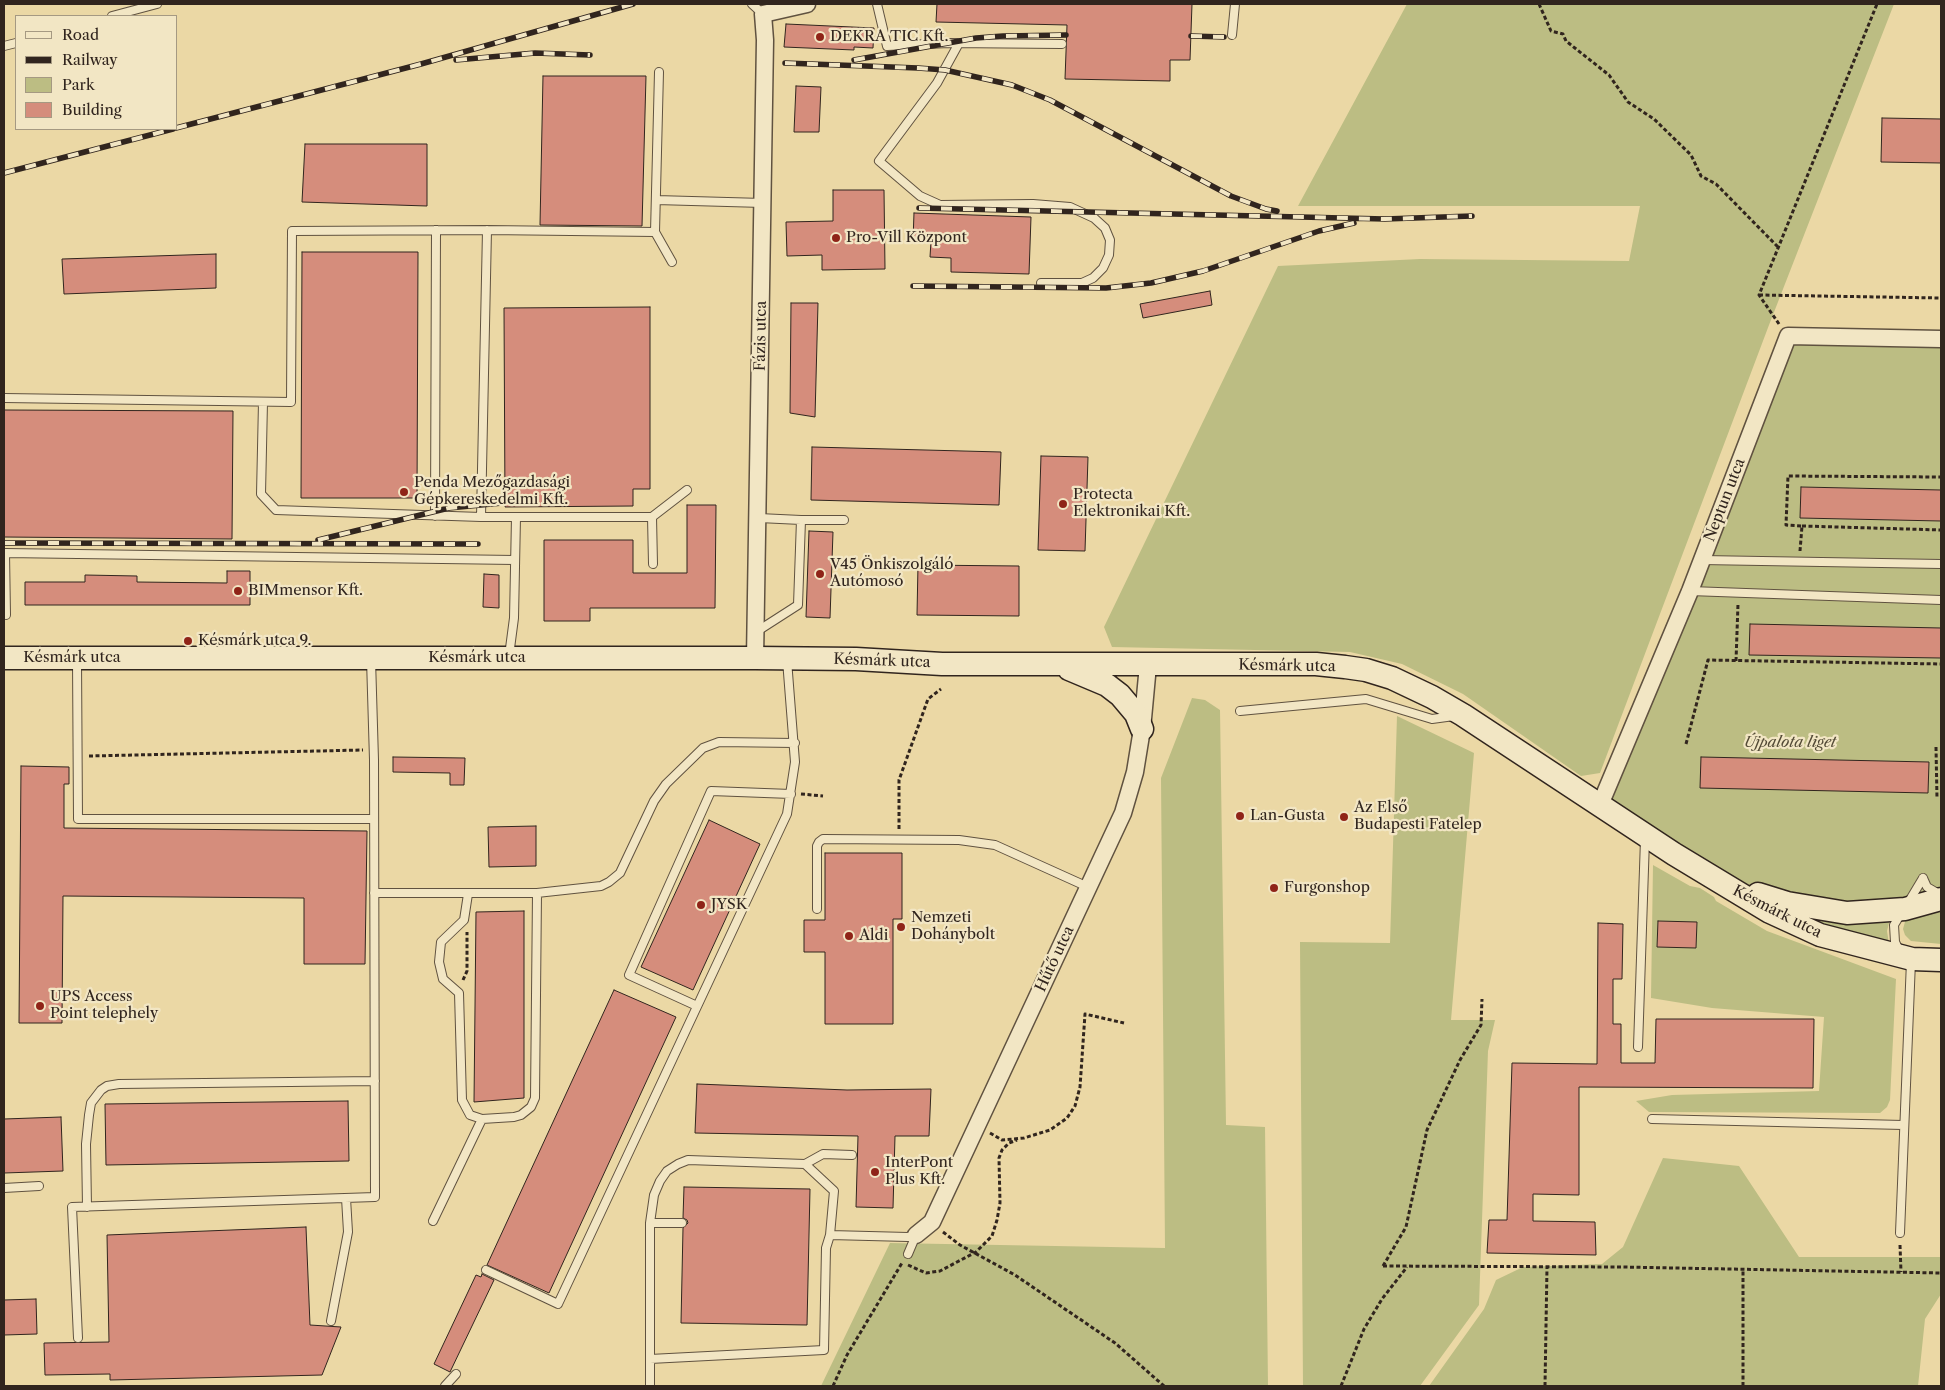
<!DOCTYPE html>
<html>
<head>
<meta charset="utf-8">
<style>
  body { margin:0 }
  #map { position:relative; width:1945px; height:1390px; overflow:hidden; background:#ebd8a5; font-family:"Libre Caslon Text",serif }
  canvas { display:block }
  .frame { position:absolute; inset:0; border:5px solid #31251e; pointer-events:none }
  .legend { position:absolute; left:15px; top:15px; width:162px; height:115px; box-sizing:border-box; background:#f2e6c4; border:1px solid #a59982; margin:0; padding:6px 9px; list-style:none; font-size:15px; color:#31251e }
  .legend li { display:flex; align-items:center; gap:10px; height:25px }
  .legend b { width:25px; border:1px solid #a59982 }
</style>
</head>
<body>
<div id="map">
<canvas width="1945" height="1390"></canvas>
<div class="frame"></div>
<ul class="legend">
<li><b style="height:6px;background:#f2e6c4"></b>Road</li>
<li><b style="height:6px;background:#31251e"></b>Railway</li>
<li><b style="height:14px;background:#bcbd83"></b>Park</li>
<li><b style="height:14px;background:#d58d7c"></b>Building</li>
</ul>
</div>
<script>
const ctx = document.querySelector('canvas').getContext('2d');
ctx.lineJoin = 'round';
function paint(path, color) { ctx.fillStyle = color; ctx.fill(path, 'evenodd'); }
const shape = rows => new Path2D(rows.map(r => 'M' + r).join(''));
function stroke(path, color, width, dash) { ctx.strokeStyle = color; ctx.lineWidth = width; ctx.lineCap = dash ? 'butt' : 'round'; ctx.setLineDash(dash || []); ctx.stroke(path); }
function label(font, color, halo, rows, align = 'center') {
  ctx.font = font + ' "Libre Caslon Text",serif'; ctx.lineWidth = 4.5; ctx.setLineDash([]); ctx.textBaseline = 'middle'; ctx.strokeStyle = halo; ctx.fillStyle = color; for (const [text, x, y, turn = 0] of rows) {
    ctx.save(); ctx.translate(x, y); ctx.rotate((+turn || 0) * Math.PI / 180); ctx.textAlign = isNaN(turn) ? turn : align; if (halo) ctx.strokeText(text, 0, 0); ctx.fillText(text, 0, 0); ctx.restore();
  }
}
paint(shape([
  [1407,4,1894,4,1769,325,1600,773,1581,776,1463,694,1402,664,1350,652,1112,647,1104,627,1278,266,1420,259,1629,261,1640,206,1298,206],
  [1788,336,1941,339,1941,490,1801,487,1801,518,1941,521,1941,899,1905,909,1749,891,1600,805],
  [1192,698,1205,700,1220,710,1226,1125,1265,1127,1268,1386,821,1386,890,1243,1165,1248,1161,778],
  [1397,716,1474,753,1451,1020,1495,1020,1488,1051,1479,1305,1420,1386,1303,1386,1300,942,1390,943],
  [1653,865,1690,886,1700,888,1714,897,1716,901,1767,931,1896,979,1890,1100,1887,1107,1880,1113,1649,1112,1636,1101,1672,1095,1819,1091,1824,1017,1712,1008,1651,998],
  [1941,905,1941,944,1911,941,1905,935,1903,929,1906,918],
  [1796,912,1890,919,1887,931,1889,944,1850,936],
  [1663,1158,1739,1166,1799,1257,1941,1257,1941,1294,1925,1319,1918,1386,1429,1386,1484,1309,1496,1280,1523,1267,1602,1264,1623,1247]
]), '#bcbd83');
const building = shape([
  [937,4,1192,4,1190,60,1170,60,1170,81,1065,79,1067,25,936,22,937,4],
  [786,24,874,28,873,48,854,47,854,50,784,47,786,24],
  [543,76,646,76,642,226,540,225,543,76],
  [796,86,821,87,819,132,794,132,796,86],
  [1882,118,1941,119,1941,163,1881,162,1882,118],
  [305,144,427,144,427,206,302,202,305,144],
  [833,190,884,190,885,269,822,270,822,255,787,256,786,222,833,221,833,190],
  [914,213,1031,217,1029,274,951,272,951,258,930,257,931,241,913,241,914,213],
  [302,252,418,252,417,498,301,498,302,252],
  [216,254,216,288,64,294,62,259,216,254],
  [1210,291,1212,305,1143,318,1140,304,1210,291],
  [791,303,818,303,815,417,790,413,791,303],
  [650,307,650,489,633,489,633,506,505,507,504,308,650,307],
  [4,410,233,411,232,539,4,537,4,410],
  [812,447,1001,452,999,505,811,500,812,447],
  [1041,456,1088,457,1085,551,1038,550,1041,456],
  [1801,487,1941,490,1941,521,1800,518,1801,487],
  [687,505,716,505,715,608,590,608,590,621,544,621,544,540,633,540,633,573,687,573,687,505],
  [809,531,833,532,830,618,806,617,809,531],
  [918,565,1019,566,1019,616,917,615,918,565],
  [227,571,250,571,250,605,25,605,25,582,85,582,85,575,137,576,137,582,227,583,227,571],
  [484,574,499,575,499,608,483,607,484,574],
  [1750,624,1941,628,1941,658,1749,655,1750,624],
  [393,757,465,758,464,785,450,785,450,773,393,772,393,757],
  [1701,757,1929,762,1928,793,1700,788,1701,757],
  [21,766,69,767,69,784,64,784,64,828,367,831,365,964,304,964,304,898,63,896,62,1023,19,1023,21,766],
  [709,820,760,844,693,990,641,967,709,820],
  [536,826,536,866,489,867,488,827,536,826],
  [825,853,902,853,902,919,893,919,893,1024,825,1024,825,952,804,952,804,920,825,920,825,853],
  [524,911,524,1098,474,1102,476,912,524,911],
  [1658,921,1697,922,1696,948,1657,947,1658,921],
  [1598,923,1623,924,1622,979,1613,979,1613,1024,1621,1024,1621,1063,1655,1063,1656,1019,1814,1019,1813,1088,1579,1087,1579,1195,1533,1194,1533,1221,1595,1222,1596,1255,1487,1253,1489,1220,1507,1220,1512,1063,1597,1064,1598,923],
  [614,990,676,1017,549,1293,487,1265,614,990],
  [697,1084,847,1090,931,1089,929,1136,895,1136,893,1208,856,1207,858,1136,695,1133,697,1084],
  [348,1101,349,1161,106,1165,105,1104,348,1101],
  [61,1117,63,1171,4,1173,4,1119,61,1117],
  [684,1187,810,1189,807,1325,681,1323,683,1228,688,1223,687,1220,683,1218,684,1187],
  [306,1227,310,1325,341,1327,322,1375,110,1380,110,1374,45,1375,44,1343,109,1342,107,1235,306,1227],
  [482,1274,494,1280,450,1372,434,1364,476,1275,481,1277,482,1274],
  [36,1299,37,1334,4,1335,4,1300,36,1299]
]);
paint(building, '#d58d7c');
stroke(building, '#31251e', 1);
const lane = shape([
  [752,4,763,14],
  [877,4,887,46,948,43,1062,44],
  [112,16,157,4],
  [1232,35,1235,4],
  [959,43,937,83,879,161,920,196,940,205,1033,204,1070,207,1094,218,1105,228,1110,240,1109,255,1103,268,1093,278,1082,283,1041,283],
  [4,46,16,43],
  [659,72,655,232,672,262],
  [656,200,763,203],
  [4,398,291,402,292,231,487,230,655,232],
  [263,402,261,494,276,510,481,517,652,517,687,490],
  [435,516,436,230],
  [481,517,487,230],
  [652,517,653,564],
  [801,520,844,520],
  [1702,560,1941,564],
  [1690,591,1941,600],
  [6,615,5,553,515,560],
  [756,632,798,605,801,520,759,518],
  [509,656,514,618,516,517],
  [77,660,78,819,374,819],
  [1240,711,1366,699,1432,719,1454,716],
  [1923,878,1927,887,1939,894],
  [374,893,537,893,601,886,609,882,620,873,654,801,666,784,703,748,719,742,795,743],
  [468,894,464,920,441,942,439,962,443,979,459,993,462,1100,470,1115,482,1119,514,1117,521,1115,531,1107,535,1098,537,893],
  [1908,903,1923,878],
  [817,909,817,846,819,842,823,839,959,840,995,845,1088,887],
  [1900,952,1895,942,1894,925,1902,912],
  [697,1006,629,975,711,791,791,794],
  [1638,1047,1645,839],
  [1652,1119,1903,1125],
  [805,1164,823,1154,852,1155],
  [4,1188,39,1186],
  [87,1207,86,1144,89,1115,91,1103,101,1090,107,1086,119,1084,375,1081],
  [433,1221,482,1119],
  [650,1223,682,1223],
  [1900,1233,1911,961],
  [908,1254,916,1235],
  [486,1270,558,1304,787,814,795,762,787,660],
  [331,1321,348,1232,346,1198],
  [78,1338,72,1207,375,1197,374,760,371,659],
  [650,1359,824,1350,826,1248,830,1235],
  [445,1386,456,1374],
  [650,1386,650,1223,654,1195,660,1181,667,1171,678,1164,688,1160,805,1164,834,1191,830,1235,908,1237,916,1235]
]);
const street = shape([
  [755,658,765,40,763,14,807,4],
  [1600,805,1690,591,1788,336,1941,339],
  [916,1235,932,1222,1123,813,1135,772,1142,729,1148,665]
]);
const secondary = shape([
  [4,658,755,658,856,659,942,664,1316,664,1345,667,1366,670,1392,678,1432,697,1463,715,1674,854,1770,912,1820,935,1912,959,1941,960],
  [1069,669,1107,685,1120,695,1136,714,1142,729],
  [1758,894,1787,903,1847,913,1905,909,1941,899]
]);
stroke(lane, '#605240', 10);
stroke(street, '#605240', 19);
stroke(secondary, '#31251e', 25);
stroke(shape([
  [1539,4,1551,31,1563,34,1566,41,1609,75,1628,102,1654,119,1691,155,1701,176,1716,184,1778,247],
  [1759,295,1941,298],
  [1779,324,1759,295,1877,4],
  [1802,526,1941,530],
  [1800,551,1802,526,1786,525,1788,476,1941,477],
  [1736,661,1738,604],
  [1686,744,1708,660,1941,664],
  [1936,747,1937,799],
  [89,756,363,750],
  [801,794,823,796],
  [899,829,899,780,928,699,941,689],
  [463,980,467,971,467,932],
  [990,1133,1002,1140,1024,1138,1050,1130,1067,1118,1075,1106,1080,1087,1085,1014,1124,1023],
  [943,1232,960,1245,1015,1275,1115,1343,1164,1386],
  [1900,1245,1901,1272],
  [908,1265,926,1273,940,1271,976,1252,992,1236,997,1220,1000,1203,999,1158,1002,1150,1009,1143,1017,1140],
  [1383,1266,1621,1267,1941,1273],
  [1383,1266,1406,1227,1427,1130,1460,1060,1481,1025,1482,999],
  [833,1386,847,1355,902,1263],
  [1341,1386,1364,1329,1382,1299,1407,1267],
  [1545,1386,1547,1267],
  [1743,1386,1743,1270]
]), '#31251e', 3, [4, 2.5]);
stroke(lane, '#f2e6c4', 8);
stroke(street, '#f2e6c4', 16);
stroke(secondary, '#f2e6c4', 22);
const rail = shape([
  [1191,36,1224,37],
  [456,60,535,53,590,55],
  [854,60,976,38,1003,36,1066,35],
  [785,63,918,68,945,70,1012,85,1050,100,1231,196,1266,209,1277,211],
  [176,128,421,64,633,4],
  [4,173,173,129],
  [919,208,1385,219,1472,216],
  [913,286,1106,288,1151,283,1203,271,1319,231,1354,223],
  [318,540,449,508,502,503],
  [4,543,478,544]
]);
stroke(rail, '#31251e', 5.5);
stroke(rail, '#f2e6c4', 4, [11]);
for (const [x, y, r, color] of [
  [820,37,5,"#8f2418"],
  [836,238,5,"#8f2418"],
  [404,492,5,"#8f2418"],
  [1063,504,5,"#8f2418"],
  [820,574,5,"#8f2418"],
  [238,591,5,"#8f2418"],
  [188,641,5,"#8f2418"],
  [1240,816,5,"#8f2418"],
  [1344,817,5,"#8f2418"],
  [1274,888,5,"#8f2418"],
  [701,905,5,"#8f2418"],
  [901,927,5,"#8f2418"],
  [849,936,5,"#8f2418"],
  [40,1006,5,"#8f2418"],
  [875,1172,5,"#8f2418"]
]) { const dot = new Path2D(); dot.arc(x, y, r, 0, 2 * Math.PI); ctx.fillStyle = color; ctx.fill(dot); stroke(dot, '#f2e6c4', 2); }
label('15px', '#31251e', '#f2e6c4', [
  ["DEKRA TIC Kft.",830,37],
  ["Pro-Vill Központ",846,238],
  ["Penda Mezőgazdasági",414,483],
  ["Gépkereskedelmi Kft.",414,500],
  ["Protecta",1073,495],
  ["Elektronikai Kft.",1073,512],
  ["V45 Önkiszolgáló",830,565],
  ["Autómosó",830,582],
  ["BIMmensor Kft.",248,591],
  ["Késmárk utca 9.",198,641],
  ["Az Első",1354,808],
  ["Budapesti Fatelep",1354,825],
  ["Lan-Gusta",1250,816],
  ["Furgonshop",1284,888],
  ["JYSK",711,905],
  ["Nemzeti",911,918],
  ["Dohánybolt",911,935],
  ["Aldi",859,936],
  ["UPS Access",50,997],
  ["Point telephely",50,1014],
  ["InterPont",885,1163],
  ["Plus Kft.",885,1180]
], 'left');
label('15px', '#31251e', '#f2e6c4', [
  ["Fázis utca",761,336,-89],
  ["Neptun utca",1725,500,-69],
  ["Késmárk utca",72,658],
  ["Késmárk utca",477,658],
  ["Késmárk utca",882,661,2],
  ["Késmárk utca",1287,666,1],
  ["Késmárk utca",1777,912,27],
  ["Hűtő utca",1055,959,-65]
]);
label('italic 15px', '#544b37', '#f2e6c4', [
  ["Újpalota liget",1790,743]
]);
</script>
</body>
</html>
